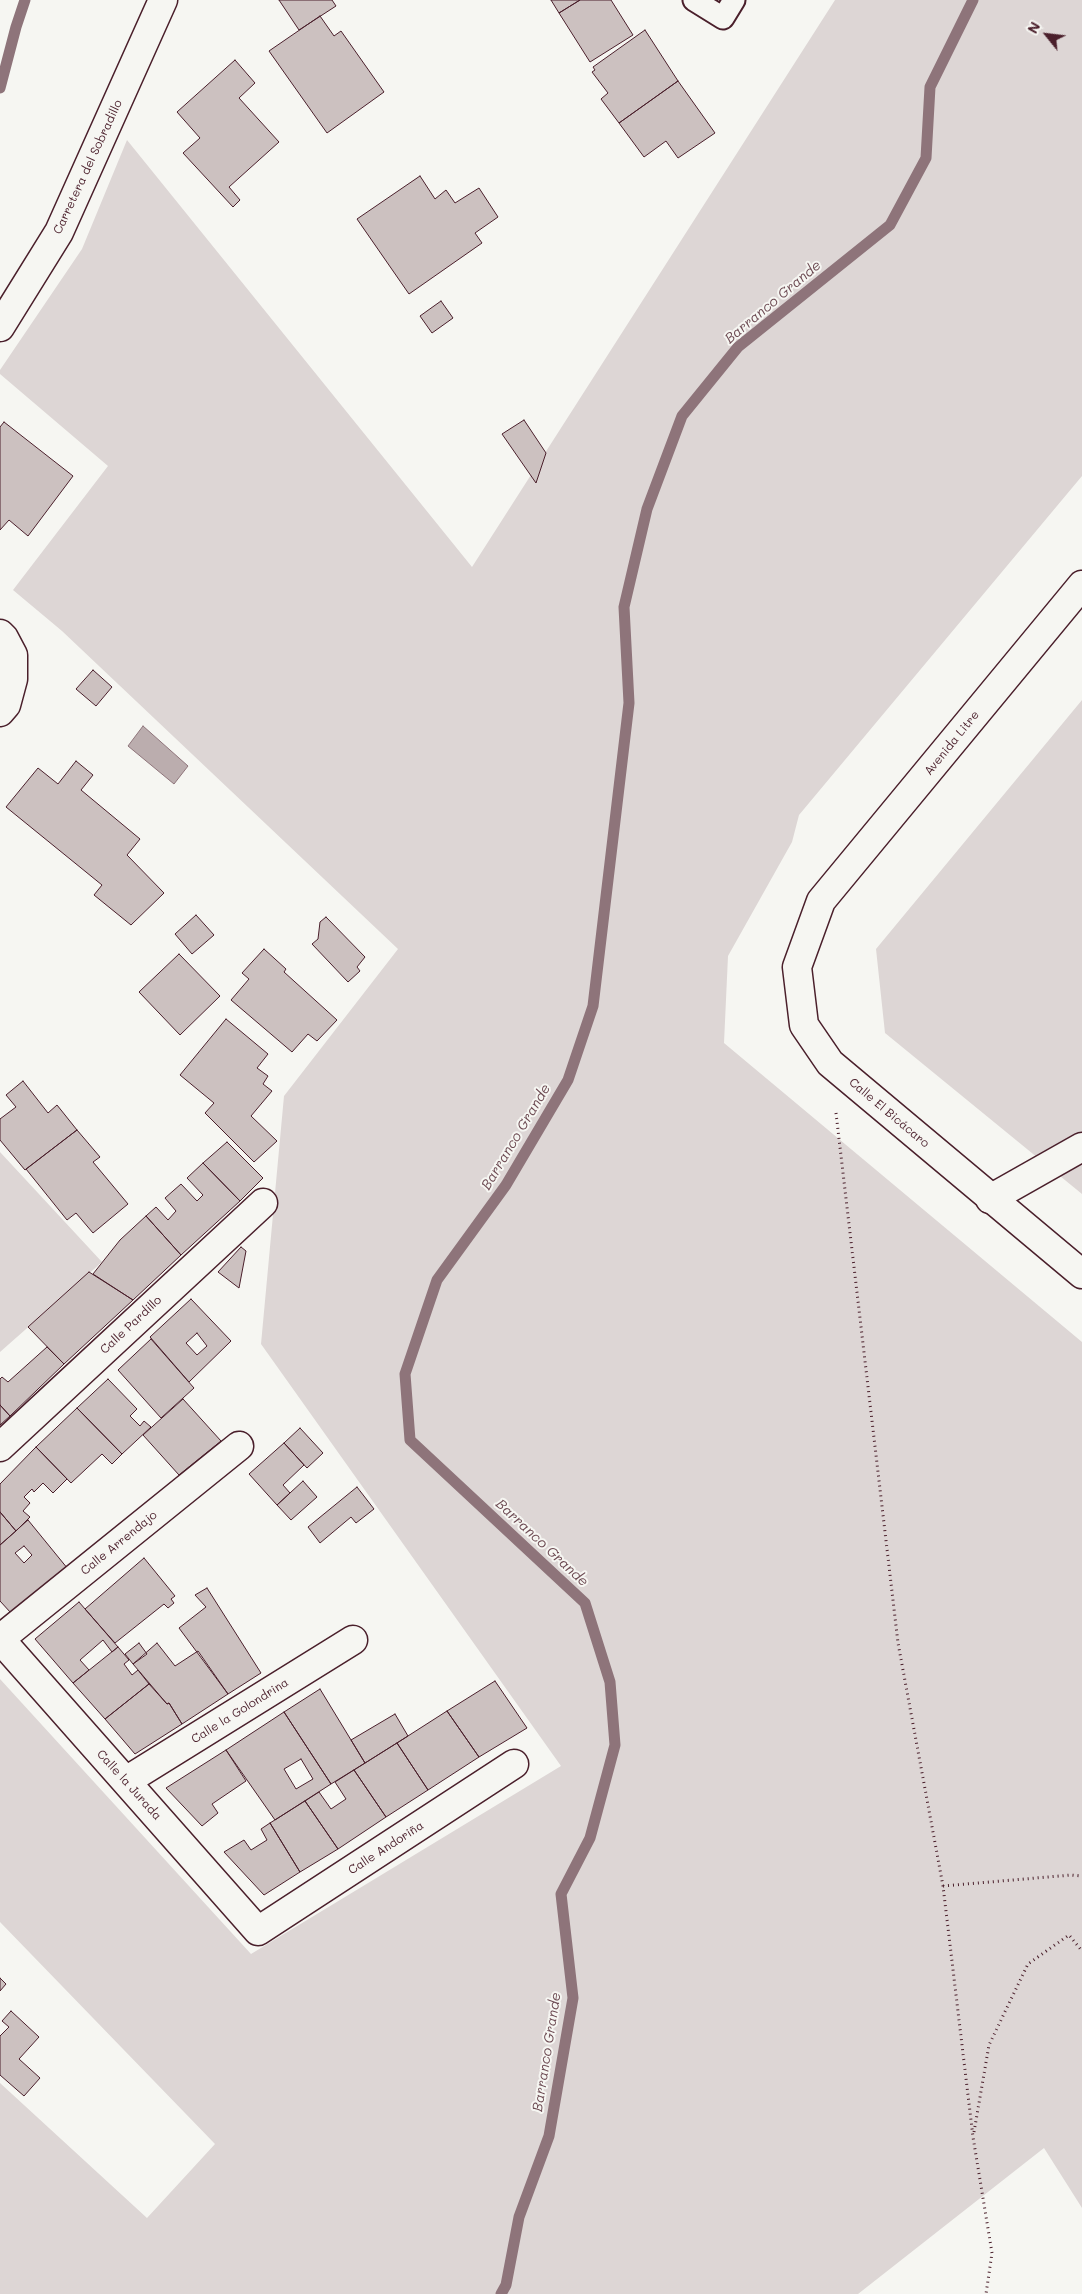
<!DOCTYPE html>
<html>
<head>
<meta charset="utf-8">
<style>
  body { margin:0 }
  #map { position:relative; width:1082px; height:2294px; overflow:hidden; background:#f6f6f2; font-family:Mali,sans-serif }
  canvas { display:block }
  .north { position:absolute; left:1022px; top:10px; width:50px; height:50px; -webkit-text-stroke:4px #f6f6f2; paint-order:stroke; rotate:299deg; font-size:14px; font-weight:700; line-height:20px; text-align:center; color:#4a1f2b }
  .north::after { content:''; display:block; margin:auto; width:18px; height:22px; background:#4a1f2b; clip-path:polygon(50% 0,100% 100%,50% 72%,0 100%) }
</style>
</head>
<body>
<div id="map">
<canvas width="1082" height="2294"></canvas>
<div class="north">N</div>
</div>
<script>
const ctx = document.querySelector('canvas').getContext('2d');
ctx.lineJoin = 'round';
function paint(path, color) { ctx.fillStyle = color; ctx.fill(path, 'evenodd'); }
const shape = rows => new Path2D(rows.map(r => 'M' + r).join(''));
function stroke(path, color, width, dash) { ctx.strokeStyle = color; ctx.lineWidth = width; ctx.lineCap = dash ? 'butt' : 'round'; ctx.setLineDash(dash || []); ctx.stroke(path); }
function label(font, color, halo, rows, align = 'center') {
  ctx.font = font + ' Mali,sans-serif'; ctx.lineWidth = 4; ctx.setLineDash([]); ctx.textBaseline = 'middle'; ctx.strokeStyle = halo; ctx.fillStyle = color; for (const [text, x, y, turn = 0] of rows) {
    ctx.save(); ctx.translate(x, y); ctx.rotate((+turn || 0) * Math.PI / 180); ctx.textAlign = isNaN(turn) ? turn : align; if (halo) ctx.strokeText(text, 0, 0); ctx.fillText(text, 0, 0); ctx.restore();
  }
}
paint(shape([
  [835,0,1082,0,1082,476,799,815,792,842,728,956,724,1043,1082,1342,1082,2208,1044,2148,858,2294,0,2294,0,2083,147,2218,215,2144,0,1922,0,1679,251,1954,561,1766,261,1344,284,1096,398,949,62,631,13,590,108,466,0,374,0,370,82,249,127,140,472,567],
  [1082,700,1082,1194,885,1033,876,949],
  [0,1152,102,1262,0,1352]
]), '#ddd6d5');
const water = shape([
  [143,726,188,766,174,784,128,746,143,726]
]);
paint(water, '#bbadae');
stroke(water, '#8e747a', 1);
stroke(shape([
  [0,88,16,27,25,0],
  [501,2294,506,2285,519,2217,549,2136,573,1998,561,1894,590,1838,615,1745,610,1682,585,1603,410,1440,405,1374,437,1280,506,1185,568,1080,593,1006,629,703,624,607,647,509,682,416,738,347,890,225,926,158,930,87,973,0]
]), '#8e747a', 11);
const building = shape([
  [279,0,332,0,336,6,299,30,279,0],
  [551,0,580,0,559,13,551,0],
  [580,0,611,0,633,35,590,62,559,13,580,0],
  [320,16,334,36,341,31,384,92,327,133,269,51,320,16],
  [645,30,678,81,619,123,601,99,608,93,592,72,595,70,593,67,645,30],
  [235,60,255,83,239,98,279,142,229,187,240,200,233,207,183,153,200,138,177,112,235,60],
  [678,81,715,133,678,158,666,141,644,157,619,123,678,81],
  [420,176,435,199,446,190,455,203,479,188,498,217,475,233,482,243,409,294,357,219,420,176],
  [441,301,453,318,432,333,420,316,441,301],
  [524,420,546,453,536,483,502,434,524,420],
  [4,422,73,476,28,536,9,520,0,530,0,427,4,422],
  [93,670,112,687,96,706,76,689,93,670],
  [76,761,93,775,81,790,140,839,127,855,164,893,131,925,94,895,102,885,6,807,38,768,58,784,76,761],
  [196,915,214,935,192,954,175,934,196,915],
  [326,917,365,957,357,967,360,971,348,982,312,944,318,939,320,922,326,917],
  [264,949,286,969,284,972,337,1020,317,1041,308,1034,292,1052,231,1000,249,979,242,973,264,949],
  [179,954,220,996,180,1035,139,992,179,954],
  [226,1019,268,1054,257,1068,268,1076,263,1084,272,1091,251,1116,277,1141,254,1162,205,1113,214,1103,180,1075,226,1019],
  [23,1081,48,1113,57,1105,77,1130,25,1170,0,1140,0,1119,16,1107,6,1095,23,1081],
  [77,1130,100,1157,93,1162,128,1204,93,1233,76,1213,67,1220,26,1169,77,1130],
  [227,1142,263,1178,240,1201,203,1163,227,1142],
  [203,1163,240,1201,181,1255,146,1216,156,1207,168,1220,176,1211,165,1198,181,1184,197,1201,203,1195,187,1178,203,1163],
  [146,1216,181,1255,133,1300,93,1274,120,1240,146,1216],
  [241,1247,246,1251,239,1288,218,1272,241,1247],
  [89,1272,133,1300,64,1364,28,1327,89,1272],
  [191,1299,231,1341,189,1382,150,1337,191,1299],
  [197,1333,207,1346,197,1355,186,1343,197,1333],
  [151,1339,194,1388,161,1418,118,1370,151,1339],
  [47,1347,64,1364,10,1416,0,1405,0,1379,2,1377,8,1382,47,1347],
  [108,1379,137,1409,130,1416,140,1426,144,1421,151,1427,122,1454,77,1408,108,1379],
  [183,1399,221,1441,179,1475,143,1435,183,1399],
  [0,1405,10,1416,0,1425,0,1405],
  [77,1408,122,1454,112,1464,102,1454,71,1483,36,1447,77,1408],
  [300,1428,323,1453,307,1468,284,1443,300,1428],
  [284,1443,304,1465,283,1485,290,1493,277,1505,249,1474,284,1443],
  [36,1447,67,1479,53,1493,43,1483,34,1492,32,1489,24,1497,30,1503,23,1511,30,1517,16,1531,0,1512,0,1484,36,1447],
  [303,1481,317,1497,291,1520,277,1505,303,1481],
  [357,1487,374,1509,356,1523,351,1517,320,1543,308,1527,357,1487],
  [0,1512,16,1531,0,1545,0,1512],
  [28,1520,68,1569,11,1613,0,1601,0,1545,28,1520],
  [24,1546,32,1555,24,1563,15,1553,24,1546],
  [144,1558,175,1596,171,1599,174,1603,168,1608,164,1604,115,1643,85,1609,144,1558],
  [207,1588,261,1673,228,1694,179,1628,206,1607,195,1595,207,1588],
  [79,1602,118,1647,112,1652,103,1640,80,1660,89,1670,73,1683,35,1639,79,1602],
  [139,1643,147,1654,133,1664,125,1654,139,1643],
  [157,1643,175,1666,198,1651,228,1694,182,1724,169,1703,167,1704,133,1664,157,1643],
  [118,1647,129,1660,124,1664,132,1675,138,1670,149,1684,105,1719,73,1683,118,1647],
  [495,1681,527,1728,479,1757,447,1711,495,1681],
  [149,1684,167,1704,169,1703,182,1724,135,1754,105,1719,149,1684],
  [320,1689,365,1763,331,1784,284,1712,320,1689],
  [447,1711,479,1757,428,1790,397,1743,447,1711],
  [284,1712,331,1784,275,1820,226,1750,284,1712],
  [301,1759,313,1779,296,1789,284,1769,301,1759],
  [395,1714,408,1736,365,1763,351,1740,395,1714],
  [397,1743,428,1790,386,1817,354,1770,397,1743],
  [226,1750,246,1781,212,1804,218,1813,202,1826,166,1788,226,1750],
  [354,1770,386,1817,338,1849,305,1801,319,1792,331,1809,346,1799,335,1782,354,1770],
  [305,1801,338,1849,300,1872,270,1823,305,1801],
  [270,1823,300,1872,264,1895,224,1852,244,1840,251,1850,267,1840,261,1829,270,1823],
  [0,1978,6,1984,0,1991,0,1978],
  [11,2011,39,2037,19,2059,40,2078,24,2096,0,2075,0,2036,9,2027,2,2021,11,2011]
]);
paint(building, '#ccc1c0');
stroke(building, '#4a1f2b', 1);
const service = shape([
  [694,0,723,18,734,0]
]);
const pedestrian = shape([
  [990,1199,1082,1147]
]);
const minor = shape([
  [1082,585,821,901,797,967,804,1025,830,1063,1082,1274],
  [0,1447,263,1203],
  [0,1639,258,1931,514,1764],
  [0,1639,239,1446],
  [126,1781,353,1640]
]);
const secondary = shape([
  [0,327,59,232,163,0],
  [0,634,4,638,13,655,13,679,6,705,0,712]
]);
stroke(service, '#4a1f2b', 25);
stroke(pedestrian, '#4a1f2b', 31);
stroke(minor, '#4a1f2b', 31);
stroke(secondary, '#4a1f2b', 31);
stroke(shape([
  [836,1113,898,1643,943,1886,973,2137,992,2253,986,2294],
  [943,1886,1071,1875,1082,1876],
  [974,2132,989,2045,1028,1964,1069,1935,1082,1951]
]), '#4a1f2b', 3, [1, 4]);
stroke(service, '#f6f6f2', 21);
stroke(pedestrian, '#f6f6f2', 28);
stroke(minor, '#f6f6f2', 28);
stroke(secondary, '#f6f6f2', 28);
label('12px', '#4a1f2b', '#f6f6f2', [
  ["Carretera del Sobradillo",88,167,-65],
  ["Avenida Litre",952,743,-51],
  ["Calle El Bicácaro",889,1113,40],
  ["Calle Pardillo",131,1325,-43],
  ["Calle Arrendajo",119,1543,-39],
  ["Calle la Golondrina",240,1711,-32],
  ["Calle la Jurada",129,1785,48],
  ["Calle Andoriña",386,1848,-33]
]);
label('italic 14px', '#6c4a52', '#f6f6f2', [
  ["Barranco Grande",773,302,-40],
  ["Barranco Grande",516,1137,-59],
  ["Barranco Grande",542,1543,43],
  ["Barranco Grande",547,2052,-81]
]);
</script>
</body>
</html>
